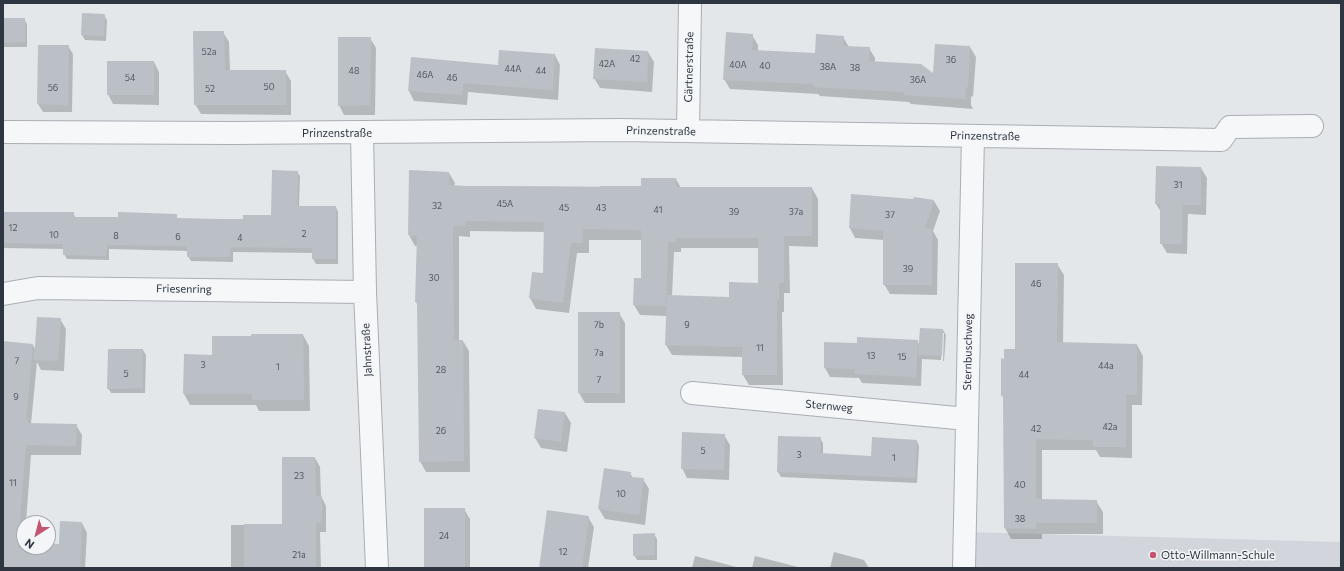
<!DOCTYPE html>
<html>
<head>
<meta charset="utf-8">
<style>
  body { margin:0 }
  #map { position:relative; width:1344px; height:571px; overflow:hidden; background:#e3e7ea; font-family:Commissioner,sans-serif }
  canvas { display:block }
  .frame { position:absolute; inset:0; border:4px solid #2d3641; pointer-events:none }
  .north { position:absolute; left:16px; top:515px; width:40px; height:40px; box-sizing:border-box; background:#f3f5f7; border:1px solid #a4a9ae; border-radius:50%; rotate:216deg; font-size:11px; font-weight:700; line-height:16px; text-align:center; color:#2d3641 }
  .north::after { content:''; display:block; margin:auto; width:14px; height:18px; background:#c35570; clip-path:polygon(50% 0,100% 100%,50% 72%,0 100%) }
</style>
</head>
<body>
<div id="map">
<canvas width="1344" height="571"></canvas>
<div class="frame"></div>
<div class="north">N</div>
</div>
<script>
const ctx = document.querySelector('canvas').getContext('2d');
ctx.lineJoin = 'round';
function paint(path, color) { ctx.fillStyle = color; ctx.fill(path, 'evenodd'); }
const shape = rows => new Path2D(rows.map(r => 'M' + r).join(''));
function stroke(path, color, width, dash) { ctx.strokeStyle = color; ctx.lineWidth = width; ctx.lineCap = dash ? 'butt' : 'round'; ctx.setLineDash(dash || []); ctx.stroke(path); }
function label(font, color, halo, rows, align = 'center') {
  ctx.font = font + ' Commissioner,sans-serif'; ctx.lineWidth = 3; ctx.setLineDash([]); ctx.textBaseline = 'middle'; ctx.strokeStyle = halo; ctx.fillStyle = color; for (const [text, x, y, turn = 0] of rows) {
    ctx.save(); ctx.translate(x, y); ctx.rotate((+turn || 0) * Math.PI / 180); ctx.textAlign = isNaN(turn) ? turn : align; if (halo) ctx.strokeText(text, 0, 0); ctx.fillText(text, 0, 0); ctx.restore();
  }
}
paint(shape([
  [965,532,1341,542,1341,568,964,568]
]), '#d2d6dc');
paint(shape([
  [104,15,107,20,106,41,85,40,82,35],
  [3,19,24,19,27,24,27,47,3,47],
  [223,32,229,42,230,71,285,71,291,81,291,115,201,114,195,104],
  [752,35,758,45,758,51,816,54,843,37,849,47,869,48,875,58,875,62,934,75,970,47,976,57,973,97,971,96,971,105,973,109,911,104,909,102,820,96,818,94,730,89,724,79],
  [370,38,376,48,375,115,344,115,339,105],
  [68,46,73,54,72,112,43,112,38,104],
  [648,52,654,62,652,92,600,88,594,78],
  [555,55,560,65,558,100,468,92,467,105,414,101,409,91,499,66],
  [154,62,159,72,159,105,113,104,108,94],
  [1201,168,1207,178,1206,215,1188,214,1187,254,1167,253,1161,243,1161,212,1156,204],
  [410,171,449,173,455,183,454,186,642,187,676,179,681,188,812,188,818,199,818,247,789,246,790,293,784,293,784,312,782,312,783,385,749,385,743,375,743,357,672,355,666,345,667,316,640,315,634,305,642,279,642,240,589,240,589,253,577,253,569,313,536,309,530,298,533,273,544,274,545,232,470,231,470,237,459,236,459,341,463,341,469,351,470,472,426,472,420,461,418,306,416,302,418,246,415,246,409,235],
  [681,248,759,248,759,284,730,298,672,296,674,252,681,252],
  [297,172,300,176,299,207,336,207,338,212,338,264,316,264,313,259,313,253,233,252,233,262,191,261,188,256,188,251,109,249,109,260,67,259,64,254,64,249,3,248,3,213,73,213,76,218,119,218,176,215,178,219,244,220,272,216],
  [915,199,934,201,940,211,933,231,938,240,937,295,890,294,884,284,884,240,855,238,850,228,914,200],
  [1057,264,1064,275,1063,344,1137,345,1143,356,1142,405,1132,405,1132,458,1100,457,1096,450,1042,450,1042,500,1096,501,1103,512,1103,534,1042,534,1042,539,1011,539,1005,528,1004,400,1002,395,1005,360,1016,350],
  [619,313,625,323,625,403,585,403,579,393],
  [60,319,66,329,64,371,41,370,37,362,31,424,76,425,82,435,81,455,31,455,26,523,24,523,24,547,48,547,48,544,60,545,82,523,87,533,85,568,3,568,3,342,33,345,36,351],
  [943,330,946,335,944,361,943,361,944,333,942,333,941,360,922,359,921,386,862,383,859,378,830,377,825,368,825,343,858,344,917,341,920,345],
  [303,335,309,346,310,411,259,411,256,405,190,405,184,394,212,356,252,337],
  [143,350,146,355,145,393,111,393,108,388],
  [538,410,565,413,571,423,567,452,541,448,535,438],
  [724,435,730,445,729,480,687,478,682,468],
  [820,438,823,443,823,454,872,457,917,441,919,446,917,483,781,477,778,472],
  [315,458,320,467,321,496,326,506,326,532,320,532,321,568,231,568,231,525,283,525],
  [630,473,633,478,643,479,649,489,645,525,605,519,599,509],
  [464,509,470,519,470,568,425,568],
  [588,517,594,527,588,568,541,568],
  [654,534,657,539,657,560,637,560,634,555],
  [834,552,864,560,869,568,830,568],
  [695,556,740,568,692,568],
  [755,556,802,568,752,568]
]), '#0003');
paint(shape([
  [82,13,105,14,104,36,81,35],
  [3,18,25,18,25,42,3,43],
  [193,31,224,31,225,70,286,70,286,105,194,105],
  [726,32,753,34,752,50,815,53,816,34,844,36,843,46,870,47,869,61,921,64,933,73,935,44,970,46,968,87,966,87,965,97,968,99,904,95,904,92,813,87,813,84,723,80],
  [338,37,371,37,370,105,338,106],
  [38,45,69,45,68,105,37,104],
  [595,48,648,51,647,82,593,79],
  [499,50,555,54,553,90,463,83,462,95,408,91,411,57,498,65],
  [107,61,154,61,154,95,107,95],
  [1156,166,1201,167,1201,205,1182,205,1182,244,1160,244,1160,204,1155,204],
  [272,170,298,171,297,206,336,206,336,259,312,259,312,248,231,247,230,257,187,257,187,246,107,245,106,256,63,255,63,244,3,243,3,212,74,212,74,217,118,217,118,212,177,214,177,218,221,219,243,219,243,215,271,215],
  [409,170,449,172,449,185,466,186,600,187,600,186,641,186,641,178,676,178,676,187,812,187,812,236,784,236,784,283,779,283,779,301,777,301,777,375,742,375,742,347,665,345,667,295,729,297,729,282,758,283,758,238,676,238,676,242,668,242,666,306,633,305,634,278,641,278,641,230,583,229,583,243,571,243,563,303,529,298,532,272,543,273,544,222,465,221,465,226,453,226,453,254,454,340,463,340,464,461,419,462,417,302,415,302,417,236,408,235],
  [851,194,913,199,914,197,934,200,925,228,932,229,932,285,883,285,883,231,849,228],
  [1015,263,1058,263,1057,342,1137,344,1137,395,1126,394,1126,447,1093,447,1093,440,1036,439,1036,499,1097,500,1097,523,1036,523,1036,529,1004,528,1003,396,1001,396,1001,358,1004,359,1004,349,1015,349],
  [578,312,620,312,620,393,578,393],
  [37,317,61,318,58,361,34,360],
  [920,328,943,329,942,356,918,355],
  [251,334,303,334,304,400,252,400,252,394,183,394,184,354,212,355,212,336,251,336],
  [857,337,918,340,916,377,855,374,855,369,824,368,824,342,857,343],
  [3,341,33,344,26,419,28,419,28,423,77,424,76,446,26,445,18,541,24,541,24,547,48,547,48,543,59,544,60,521,82,522,80,568,3,568],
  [108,349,143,349,143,388,107,389],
  [538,409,565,412,561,442,534,438],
  [682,432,725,434,724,470,681,469],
  [778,436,821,437,820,453,871,456,872,437,917,440,915,478,777,472],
  [282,457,315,457,316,496,322,496,322,523,316,523,316,568,244,568,244,524,282,524],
  [604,468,631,472,630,477,644,478,639,515,598,509],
  [424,508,465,508,465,568,424,568],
  [547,510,589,516,582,568,539,568],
  [655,533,655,555,633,556,633,534]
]), '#bbc0c6');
const minor = shape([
  [688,131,690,3],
  [3,132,233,133,621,130,1221,140,1230,127,1312,126],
  [362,133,365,292,377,568],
  [3,294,38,288,365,292],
  [692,393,967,419],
  [964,568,973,136]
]);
stroke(minor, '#a9aeb4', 24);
stroke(minor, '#f6f7f9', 22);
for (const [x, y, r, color] of [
  [1153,555,4,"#c35570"]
]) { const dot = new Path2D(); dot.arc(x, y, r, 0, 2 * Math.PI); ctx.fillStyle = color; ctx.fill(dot); stroke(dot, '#f3f5f7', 1.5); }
label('9px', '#505862', null, [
  ["52a",209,52],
  ["42",635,59],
  ["36",951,60],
  ["42A",607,64],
  ["40A",738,65],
  ["40",765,66],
  ["38A",828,67],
  ["38",855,68],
  ["44A",513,69],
  ["48",354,71],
  ["44",541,71],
  ["46A",425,75],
  ["54",130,78],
  ["46",452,78],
  ["36A",918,80],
  ["50",269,87],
  ["56",53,88],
  ["52",210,89],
  ["31",1178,185],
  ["45A",505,204],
  ["32",437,206],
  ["45",564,208],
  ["43",601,208],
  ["41",658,210],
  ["39",734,212],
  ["37a",796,212],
  ["37",890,215],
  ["12",13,228],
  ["2",304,234],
  ["10",54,235],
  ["8",116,236],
  ["6",178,237],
  ["4",240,238],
  ["39",908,269],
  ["30",434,278],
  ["46",1036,284],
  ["7b",599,325],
  ["9",687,325],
  ["11",760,348],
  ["7a",599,353],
  ["13",871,356],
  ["15",902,357],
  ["7",17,361],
  ["3",203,365],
  ["44a",1106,366],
  ["1",278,367],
  ["28",441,370],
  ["5",126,374],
  ["44",1024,375],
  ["7",599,380],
  ["9",16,397],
  ["42a",1110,427],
  ["42",1036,429],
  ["26",441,431],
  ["5",703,451],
  ["3",799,455],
  ["1",894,458],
  ["23",299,476],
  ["11",13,483],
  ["40",1020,485],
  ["10",621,494],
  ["38",1020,519],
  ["24",444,536],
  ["12",563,552],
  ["21a",299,555]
]);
label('11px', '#2d3641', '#f3f5f7', [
  ["Gärtnerstraße",689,67,-89],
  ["Prinzenstraße",661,131,1],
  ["Prinzenstraße",337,133],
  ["Prinzenstraße",985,136,1],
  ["Friesenring",184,289,1],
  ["Jahnstraße",367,350,-93],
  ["Sternbuschweg",968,352,-89],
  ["Sternweg",829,406,5]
]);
label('11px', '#2d3641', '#f3f5f7', [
  ["Otto-Willmann-Schule",1161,555]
], 'left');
</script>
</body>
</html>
